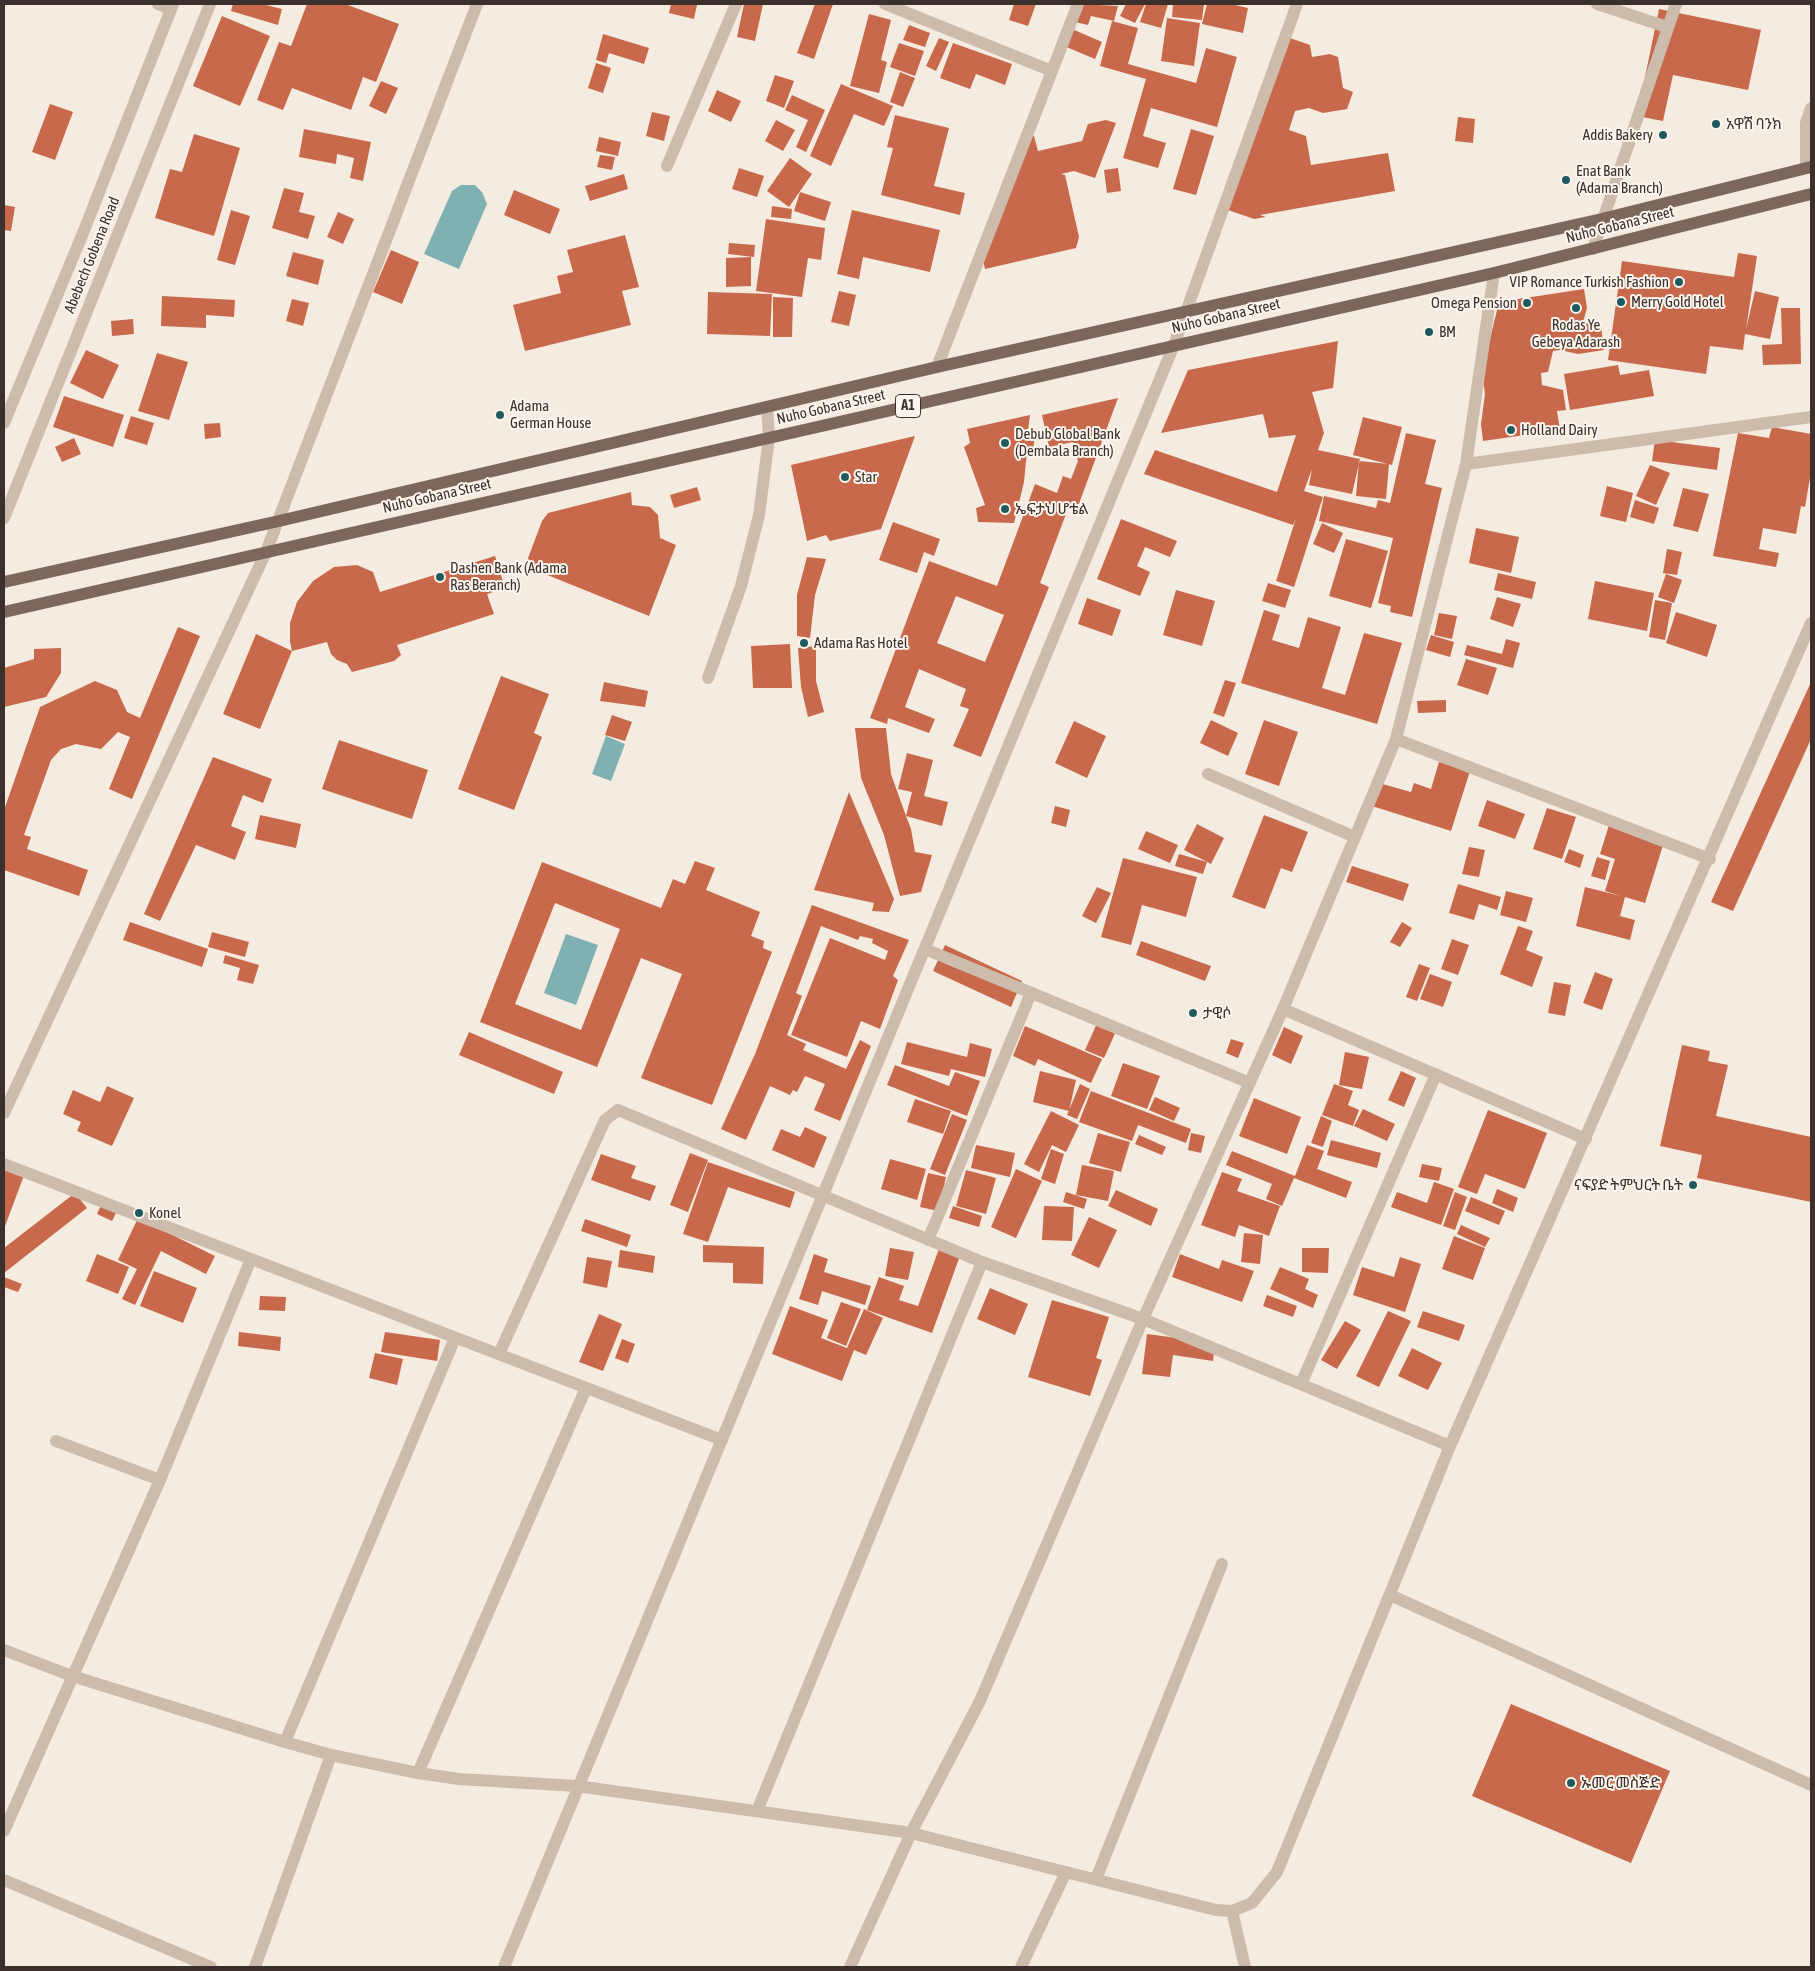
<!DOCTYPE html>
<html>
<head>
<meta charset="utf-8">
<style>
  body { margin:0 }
  #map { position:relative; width:1815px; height:1971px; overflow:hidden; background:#f4ebe1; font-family:"Asap Condensed",sans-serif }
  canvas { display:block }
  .frame { position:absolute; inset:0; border:5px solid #3b302b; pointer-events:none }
</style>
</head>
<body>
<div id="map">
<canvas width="1815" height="1971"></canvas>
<div class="frame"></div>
</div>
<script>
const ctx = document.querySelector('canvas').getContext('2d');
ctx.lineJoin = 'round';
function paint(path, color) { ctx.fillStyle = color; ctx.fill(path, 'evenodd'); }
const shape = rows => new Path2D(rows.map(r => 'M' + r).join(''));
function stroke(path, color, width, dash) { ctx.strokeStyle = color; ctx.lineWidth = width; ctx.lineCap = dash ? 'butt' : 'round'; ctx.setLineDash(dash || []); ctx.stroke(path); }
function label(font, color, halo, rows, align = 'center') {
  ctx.font = font + ' "Asap Condensed","Noto Sans Ethiopic",sans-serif'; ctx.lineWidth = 4; ctx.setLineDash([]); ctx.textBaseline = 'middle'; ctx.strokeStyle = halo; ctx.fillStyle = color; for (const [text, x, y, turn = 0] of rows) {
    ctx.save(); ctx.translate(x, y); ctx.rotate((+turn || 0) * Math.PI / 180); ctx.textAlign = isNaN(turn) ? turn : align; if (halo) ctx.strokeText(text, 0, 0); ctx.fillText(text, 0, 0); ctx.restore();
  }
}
paint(shape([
  [461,185,475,185,482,192,487,204,459,269,424,254,452,191],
  [606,736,625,744,611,781,592,774],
  [566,934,598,945,576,1005,544,993]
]), '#7fb0b2');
paint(shape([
  [233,4,262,4,282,9,278,25,231,11],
  [307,4,345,4,399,24,376,82,363,77,351,110,292,88,283,110,257,100,279,42,291,46],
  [671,4,697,5,694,19,669,13],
  [744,4,763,4,755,41,737,37],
  [815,4,833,4,814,59,797,53],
  [1014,4,1036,4,1028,26,1009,20],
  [1079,4,1118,6,1114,21,1091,16,1088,25,1075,22],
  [1126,4,1145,4,1135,23,1120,16],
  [1146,4,1168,4,1161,28,1140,22],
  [1173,4,1204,4,1202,20,1172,17],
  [1207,4,1231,4,1248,8,1243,33,1202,24],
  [1659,9,1761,30,1748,90,1673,75,1663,121,1637,116],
  [869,14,891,20,881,60,887,62,879,93,850,86],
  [222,16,270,36,240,106,193,86],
  [1167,18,1200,23,1194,66,1161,61],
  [1112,21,1138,28,1128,64,1196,83,1206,48,1237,57,1217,127,1151,108,1143,136,1166,143,1158,168,1123,158,1146,79,1100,66],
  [909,25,930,33,925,47,903,40],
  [1072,29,1102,42,1095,59,1064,46],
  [603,34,649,48,644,64,609,53,606,63,596,60],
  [1287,37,1310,45,1312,57,1330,54,1338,57,1343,88,1353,92,1347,109,1323,113,1309,108,1295,111,1289,130,1306,136,1311,165,1388,153,1395,191,1260,215,1266,217,1254,219,1228,210],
  [939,38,949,42,936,71,926,66],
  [899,43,924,51,915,76,890,67],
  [953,43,1012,64,1005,85,976,74,970,89,940,78],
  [596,63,611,68,603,93,588,88],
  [900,72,915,78,903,107,890,102],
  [775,75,794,81,784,108,766,101],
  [381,81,398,88,386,114,369,106],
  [841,84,893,106,884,126,854,114,831,166,810,156],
  [717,90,741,101,731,122,708,111],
  [792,95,825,110,806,152,796,147,808,120,785,110],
  [50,104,73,112,55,160,32,152],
  [652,112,670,116,664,141,646,136],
  [895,115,949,128,934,186,965,193,960,215,881,195,893,148,887,147],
  [1458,117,1475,119,1473,143,1455,141],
  [776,120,795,130,783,151,765,141],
  [1106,120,1116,123,1095,178,1074,171,1061,174,1065,175,1079,237,1076,248,985,269,983,259,1028,134,1034,136,1038,151,1082,141,1088,124],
  [304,129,371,142,363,181,350,178,354,158,337,154,336,164,299,157],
  [1191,129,1214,136,1196,195,1173,189],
  [194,134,240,148,214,236,155,218,170,169,182,172],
  [599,137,621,142,618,156,596,151],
  [600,155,615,157,612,170,597,167],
  [790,158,812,174,789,207,767,191],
  [739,168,764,176,757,197,732,189],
  [1118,168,1121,191,1107,193,1104,170],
  [624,174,628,189,590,201,585,186],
  [284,188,304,193,299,212,315,216,308,239,272,228],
  [514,190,560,209,550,234,504,215],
  [800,192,831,202,825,221,794,211],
  [4,205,15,207,11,231,4,230],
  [772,206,792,209,791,219,771,217],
  [231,210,250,216,235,265,217,260],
  [852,210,940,230,930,272,863,257,859,279,837,274],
  [338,212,354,219,343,244,327,237],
  [766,219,825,228,821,260,808,258,802,297,756,291],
  [625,235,639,287,622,291,631,325,525,351,513,305,561,293,557,276,573,272,567,250],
  [729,243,755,245,754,257,728,254],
  [391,250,419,262,402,304,373,292],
  [293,252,324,260,318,285,286,276],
  [1738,253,1757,256,1746,329,1755,291,1779,297,1770,339,1745,334,1743,350,1710,346,1706,374,1608,360,1622,261,1734,277],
  [751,257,751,286,726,287,726,258],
  [1584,289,1587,308,1583,322,1601,326,1604,350,1578,354,1560,350,1553,351,1548,372,1541,373,1542,385,1563,390,1566,410,1557,411,1560,430,1483,441,1481,424,1485,394,1482,372,1499,302],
  [839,291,856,295,849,326,831,322],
  [708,292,772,294,770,336,707,334],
  [162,296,235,300,234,317,206,315,206,328,161,326],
  [773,297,793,298,792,337,773,337],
  [292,299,309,303,303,326,286,321],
  [1781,308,1800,308,1801,364,1763,365,1762,345,1782,344],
  [133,319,134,334,112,336,111,321],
  [1338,341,1333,388,1312,392,1324,433,1318,450,1360,459,1352,494,1309,485,1312,469,1304,491,1323,497,1294,587,1276,581,1296,518,1293,525,1144,474,1155,450,1277,492,1296,435,1269,438,1263,414,1161,433,1188,370],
  [86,350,119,365,103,399,70,383],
  [157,353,188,362,169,420,138,411],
  [1618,365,1620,375,1649,370,1654,396,1570,410,1564,374],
  [64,396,124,415,113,447,53,427],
  [1118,398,1077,509,1069,506,1040,583,1049,587,981,757,953,746,969,709,960,706,966,689,919,669,905,707,935,719,929,733,888,718,887,724,870,718,929,561,997,586,1035,484,1057,493,1063,476,1071,479,1078,461,1073,442,1049,447,1042,415],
  [956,596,1004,615,985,662,937,643],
  [1030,415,1027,437,1035,437,1033,449,1027,451,1024,482,1014,523,978,522,976,508,985,505,964,447,970,443,967,429],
  [131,416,154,423,147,445,124,438],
  [1363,417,1402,427,1392,465,1353,455],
  [220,423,221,437,205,439,204,424],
  [1772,427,1811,434,1811,472,1805,507,1801,506,1796,534,1763,528,1759,549,1779,553,1776,567,1713,556,1738,433,1769,438],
  [1406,433,1436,440,1425,484,1442,488,1412,617,1390,612,1391,606,1378,603,1393,538,1319,521,1324,496,1376,508,1378,500,1390,503],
  [915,436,881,529,830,541,826,535,807,541,791,465],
  [74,438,81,454,62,462,55,447],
  [1655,440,1720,448,1717,470,1652,461],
  [1359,461,1389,464,1386,499,1356,496],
  [1650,465,1670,473,1656,505,1636,496],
  [1607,486,1633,493,1626,522,1600,516],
  [697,487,701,500,674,508,670,495],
  [1683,488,1709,494,1698,532,1673,526],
  [631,492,632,505,650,507,658,515,660,538,676,545,649,616,525,566,542,521,548,513],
  [1635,500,1659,508,1654,524,1630,517],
  [1121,519,1177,541,1170,557,1145,547,1137,566,1150,572,1140,596,1097,579],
  [893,522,940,539,934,556,924,552,917,573,879,560],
  [1322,523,1343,533,1334,553,1313,544],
  [1476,528,1519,537,1511,573,1469,563],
  [1346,539,1388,551,1371,608,1329,596],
  [1667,549,1682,552,1677,575,1663,573],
  [495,556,505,588,487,594,494,614,397,645,401,655,394,661,352,672,347,664,337,660,331,654,327,642,292,651,260,729,223,714,256,634,292,651,290,642,290,623,297,602,313,581,334,567,357,565,373,572,380,592],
  [807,557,826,559,815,595,810,638,797,636,797,595],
  [1498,573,1536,582,1532,599,1494,590],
  [1666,574,1682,580,1674,603,1658,597],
  [1595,581,1654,593,1647,631,1588,619],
  [1268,583,1291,590,1285,608,1262,601],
  [1176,590,1215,601,1202,646,1163,635],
  [1497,597,1521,604,1513,627,1490,619],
  [1087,598,1121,610,1112,636,1078,624],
  [1655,600,1672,603,1665,640,1649,637],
  [1264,610,1280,615,1272,640,1299,648,1308,617,1341,627,1322,688,1345,695,1364,633,1402,643,1377,724,1241,683],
  [1676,612,1717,625,1707,657,1666,643],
  [1439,613,1457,616,1452,639,1434,635],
  [178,627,200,636,132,799,109,789,130,737,118,732,101,749,76,744,61,749,51,760,24,835,31,837,27,849,88,870,79,896,4,870,4,810,40,707,95,681,117,690,127,712,140,718],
  [1431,635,1454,642,1450,657,1426,650],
  [1506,639,1520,643,1513,668,1464,655,1467,645,1502,654],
  [790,644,792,688,753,688,751,646],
  [816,646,816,681,824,712,808,717,801,687,798,648],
  [61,648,61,673,46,697,4,707,4,668,34,659,34,649],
  [1466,659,1497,668,1488,695,1457,685],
  [501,676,549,694,534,733,542,737,514,810,458,789],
  [1225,680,1236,683,1224,717,1213,713],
  [604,682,648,691,645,707,600,701],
  [1811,682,1811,739,1733,911,1711,902],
  [1446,700,1446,712,1418,713,1417,701],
  [612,715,632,722,625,741,605,735],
  [1211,720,1238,733,1228,756,1200,743],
  [1264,720,1298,732,1279,786,1245,774],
  [1074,721,1106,736,1087,778,1055,763],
  [855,728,886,728,891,774,906,816,912,792,898,789,907,753,933,760,924,796,948,802,942,826,906,816,911,829,915,852,932,855,921,892,900,896,884,835,861,778],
  [339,740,428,770,412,819,322,789],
  [213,757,272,779,263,803,243,795,231,826,246,832,235,860,196,845,160,921,144,914],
  [1439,762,1470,771,1451,831,1372,806,1379,783,1411,792,1414,783,1431,789],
  [849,792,894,899,889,912,872,911,874,903,814,890],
  [1487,800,1525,814,1515,839,1478,826],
  [1055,806,1070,810,1066,827,1051,823],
  [1547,808,1576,817,1562,859,1533,849],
  [260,815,301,824,296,848,255,839],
  [1264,815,1308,832,1292,872,1281,868,1265,909,1232,897],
  [1197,824,1224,838,1211,864,1184,850],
  [1609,825,1664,842,1645,903,1625,897,1620,916,1635,920,1630,940,1576,926,1585,887,1621,896,1605,891,1615,859,1600,854],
  [1146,831,1178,845,1170,863,1138,849],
  [1469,847,1485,850,1479,877,1462,874],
  [1569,849,1584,855,1580,868,1564,862],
  [1179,854,1207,862,1203,874,1175,866],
  [1597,857,1610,861,1605,880,1591,876],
  [1123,858,1197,877,1186,917,1142,905,1131,945,1101,937],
  [695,861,715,868,706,890,760,912,751,936,764,941,763,948,772,952,712,1105,641,1078,682,974,641,958,597,1067,480,1022,542,862,661,908,673,879,685,884],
  [555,903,620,929,581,1030,515,1004],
  [1352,866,1409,884,1403,901,1346,882],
  [1458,884,1501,897,1497,910,1479,904,1474,920,1449,913],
  [1097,887,1111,893,1096,923,1082,916],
  [1506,891,1533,898,1526,922,1500,915],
  [812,905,909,940,893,976,898,980,880,1029,861,1021,847,1057,791,1035,830,938,885,960,888,951,872,943,873,939,860,936,858,940,821,926,796,993,802,996,787,1035,806,1044,803,1050,846,1069,860,1040,871,1046,840,1121,814,1110,825,1084,805,1076,797,1092,793,1090,790,1095,770,1086,746,1140,721,1129,755,1054],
  [130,922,208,949,202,967,123,940],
  [1402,922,1412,928,1400,947,1390,942],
  [1518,926,1533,931,1526,950,1543,957,1532,987,1500,974],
  [212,932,249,942,245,957,208,947],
  [1452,939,1469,945,1458,975,1441,969],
  [1141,941,1211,966,1205,981,1136,955],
  [945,945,1022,981,1011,1007,933,971],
  [225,955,259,965,253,984,237,980,240,968,223,963],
  [1419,964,1430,968,1417,1001,1406,997],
  [1595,972,1613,979,1602,1010,1583,1003],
  [1430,974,1452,982,1443,1007,1420,999],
  [1554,982,1571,985,1565,1016,1548,1013],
  [1098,1021,1117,1029,1104,1058,1085,1050],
  [1025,1026,1102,1059,1091,1083,1038,1059,1035,1066,1013,1056],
  [1284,1027,1303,1036,1291,1064,1272,1055],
  [469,1032,563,1072,554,1094,459,1055],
  [1231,1039,1244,1043,1238,1058,1226,1053],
  [907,1042,967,1057,970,1043,992,1049,985,1077,951,1069,949,1076,901,1064],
  [1682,1045,1710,1051,1708,1061,1728,1065,1716,1116,1811,1137,1811,1202,1697,1178,1702,1155,1660,1146],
  [1345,1052,1369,1057,1362,1089,1339,1085],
  [1123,1063,1160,1076,1147,1109,1111,1096],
  [895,1065,949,1086,955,1072,980,1081,967,1116,887,1085],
  [1040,1071,1076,1080,1069,1111,1033,1102],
  [1401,1071,1416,1078,1404,1107,1388,1100],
  [1080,1084,1090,1089,1077,1119,1067,1115],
  [1334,1084,1353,1091,1348,1105,1359,1110,1353,1126,1322,1115],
  [107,1086,134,1098,112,1146,77,1131,81,1122,63,1114,73,1090,100,1102],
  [1091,1091,1191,1129,1186,1143,1138,1125,1132,1141,1079,1122],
  [1155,1097,1180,1108,1174,1121,1149,1110],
  [1254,1098,1301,1117,1287,1154,1239,1136],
  [915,1099,951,1111,943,1134,907,1122],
  [1363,1109,1395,1124,1387,1141,1354,1126],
  [1488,1110,1547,1133,1525,1189,1485,1174,1477,1194,1458,1187],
  [1051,1111,1079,1125,1066,1152,1052,1145,1039,1172,1024,1164],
  [952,1114,967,1120,945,1175,930,1169],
  [1321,1116,1332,1121,1323,1147,1311,1143],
  [805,1127,827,1137,814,1168,772,1150,781,1129,800,1137],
  [1098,1133,1130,1142,1121,1172,1089,1163],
  [1191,1133,1205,1136,1201,1153,1188,1150],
  [1139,1135,1166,1147,1162,1155,1135,1144],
  [1331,1140,1381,1153,1377,1168,1327,1155],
  [976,1145,1015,1153,1010,1177,971,1168],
  [1307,1145,1324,1151,1317,1169,1352,1182,1346,1198,1294,1178,1282,1206,1266,1199,1272,1184,1226,1165,1232,1151,1295,1176],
  [1051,1149,1064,1154,1055,1184,1041,1179],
  [690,1153,708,1160,688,1212,670,1205],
  [601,1154,636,1166,631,1178,656,1186,650,1201,591,1180],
  [890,1159,926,1169,917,1200,881,1189],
  [4,1162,26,1170,4,1229],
  [708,1162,795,1192,790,1208,728,1187,708,1242,683,1234],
  [1422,1164,1442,1168,1439,1181,1419,1177],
  [1082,1165,1114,1171,1108,1201,1076,1195],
  [1016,1169,1042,1181,1016,1238,991,1227],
  [966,1170,996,1178,986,1214,956,1206],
  [1222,1172,1242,1179,1237,1191,1280,1206,1269,1236,1239,1225,1235,1237,1201,1225],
  [928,1173,946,1177,938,1211,920,1207],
  [1434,1182,1454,1189,1441,1225,1391,1207,1397,1192,1427,1203],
  [1497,1189,1518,1198,1513,1212,1492,1203],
  [1116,1190,1158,1209,1151,1226,1108,1206],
  [1066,1192,1087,1199,1084,1209,1063,1202],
  [1455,1192,1467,1197,1455,1230,1443,1226],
  [75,1193,87,1208,4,1273,4,1248],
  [1471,1197,1505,1211,1499,1225,1465,1211],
  [103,1201,118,1209,112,1221,97,1214],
  [953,1206,982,1216,979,1227,949,1218],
  [1044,1206,1074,1207,1072,1241,1042,1240],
  [1089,1217,1117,1230,1099,1268,1071,1255],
  [138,1218,215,1256,206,1274,161,1251,135,1305,122,1299,137,1269,118,1260],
  [585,1219,631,1235,627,1247,581,1231],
  [1461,1225,1490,1238,1485,1247,1457,1234],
  [1244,1233,1263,1235,1260,1264,1241,1262],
  [1454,1236,1485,1248,1473,1280,1442,1269],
  [703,1245,764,1247,763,1284,733,1283,733,1263,703,1262],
  [940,1246,961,1253,932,1333,867,1310,879,1277,904,1286,899,1300,918,1306],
  [890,1248,914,1252,908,1280,885,1276],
  [1302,1248,1329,1248,1328,1273,1302,1272],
  [620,1250,655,1256,653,1273,618,1267],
  [97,1254,129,1267,118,1294,86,1281],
  [814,1254,828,1259,824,1272,871,1286,865,1305,822,1291,818,1305,799,1299],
  [1180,1254,1219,1269,1222,1260,1254,1271,1242,1302,1172,1277],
  [587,1257,612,1261,607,1288,583,1283],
  [1400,1257,1421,1264,1405,1312,1353,1295,1362,1267,1394,1277],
  [1280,1267,1309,1279,1305,1289,1318,1295,1313,1308,1270,1289],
  [154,1271,197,1288,183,1323,140,1306],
  [4,1277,22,1284,18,1292,4,1287],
  [990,1288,1028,1304,1015,1335,977,1319],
  [1267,1295,1297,1306,1293,1317,1263,1306],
  [260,1296,286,1297,285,1311,259,1310],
  [1052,1300,1109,1317,1096,1358,1102,1360,1090,1396,1028,1377],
  [841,1302,861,1309,846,1346,827,1338],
  [790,1306,828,1320,821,1338,847,1348,864,1309,883,1318,866,1355,854,1350,842,1381,772,1354],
  [1388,1311,1411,1321,1379,1387,1356,1376],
  [1423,1311,1465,1325,1459,1341,1417,1327],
  [599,1314,622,1324,603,1371,579,1362],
  [1345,1321,1361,1330,1337,1369,1321,1360],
  [239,1332,281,1337,280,1351,238,1346],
  [385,1332,440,1340,437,1361,381,1352],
  [1147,1334,1215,1343,1213,1361,1173,1355,1170,1377,1142,1374],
  [622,1339,635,1344,628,1363,615,1358],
  [1412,1348,1442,1363,1428,1390,1398,1376],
  [375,1353,403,1359,397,1385,369,1378],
  [1511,1704,1670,1771,1631,1863,1472,1796]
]), '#c8694b');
stroke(shape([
  [708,678,741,586,759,515,769,438,767,407]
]), '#cdbbac', 12);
stroke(shape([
  [158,4,171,9],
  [885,4,1052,71],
  [1597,4,1667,27],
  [667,166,736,4],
  [1806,168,1806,123,1811,108],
  [1593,249,1676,4],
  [937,367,1078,4],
  [1466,464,1811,417],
  [1396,739,1710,859],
  [1208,774,1355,837],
  [925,949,1250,1083],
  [1283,1009,1586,1139],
  [4,1113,266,552,477,4],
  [4,1164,722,1440],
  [928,1240,1031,993],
  [499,1354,605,1120,618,1110,982,1262,1143,1319,1450,1446],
  [1301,1384,1436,1074],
  [56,1441,160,1480],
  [1390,1595,1811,1785],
  [285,1742,455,1338],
  [418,1773,586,1388],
  [757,1811,982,1262],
  [4,1831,160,1480,251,1259],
  [1096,1879,1222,1564],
  [4,1880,211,1967],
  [1232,1911,1245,1967],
  [255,1967,331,1755],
  [504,1967,1174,345,1297,4],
  [850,1967,911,1833,980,1701,1143,1319,1283,1009,1396,739,1466,464,1494,273],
  [1021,1967,1066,1872]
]), '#cdbbac', 12);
stroke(shape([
  [4,423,83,233,173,4],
  [4,518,210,4],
  [4,1650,72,1676,285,1742,331,1755,418,1773,459,1779,577,1786,911,1833,1216,1910,1232,1911,1252,1903,1277,1872,1450,1446,1811,623]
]), '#cdbbac', 12);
stroke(shape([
  [4,582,279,521,937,367,1602,219,1811,167],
  [4,612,1494,273,1811,194]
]), '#7d675c', 12);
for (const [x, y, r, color] of [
  [1716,124,5,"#1f5a5e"],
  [1663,135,5,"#1f5a5e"],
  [1566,180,5,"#1f5a5e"],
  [1679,282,5,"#1f5a5e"],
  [1621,302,5,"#1f5a5e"],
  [1527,303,5,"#1f5a5e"],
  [1576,308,5,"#1f5a5e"],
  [1429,332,5,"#1f5a5e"],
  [500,415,5,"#1f5a5e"],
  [1511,430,5,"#1f5a5e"],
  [1005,443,5,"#1f5a5e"],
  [845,477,5,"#1f5a5e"],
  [1005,509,5,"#1f5a5e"],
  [440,577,5,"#1f5a5e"],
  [804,643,5,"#1f5a5e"],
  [1193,1013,5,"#1f5a5e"],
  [1693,1185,5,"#1f5a5e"],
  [139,1213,5,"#1f5a5e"],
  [1571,1783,5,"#1f5a5e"]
]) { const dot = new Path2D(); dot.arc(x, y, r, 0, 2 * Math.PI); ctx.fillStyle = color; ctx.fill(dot); stroke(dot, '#fbf5ee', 2); }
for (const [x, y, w] of [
  [908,406,25]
]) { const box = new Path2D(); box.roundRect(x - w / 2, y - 11.5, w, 23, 4); ctx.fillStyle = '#fbf5ee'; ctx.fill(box); stroke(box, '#3b302b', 1); }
label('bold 14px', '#3b302b', null, [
  ["A1",908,406]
]);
label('15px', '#3b302b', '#fbf5ee', [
  ["አዋሽ ባንክ",1726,124],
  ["Addis Bakery",1653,135,"right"],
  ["Enat Bank",1576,171],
  ["(Adama Branch)",1576,188],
  ["VIP Romance Turkish Fashion",1669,282,"right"],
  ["Merry Gold Hotel",1631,302],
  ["Omega Pension",1517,303,"right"],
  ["Rodas Ye",1576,325,"center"],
  ["Gebeya Adarash",1576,342,"center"],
  ["BM",1439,332],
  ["Adama",510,406],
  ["German House",510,423],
  ["Holland Dairy",1521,430],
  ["Debub Global Bank",1015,434],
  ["(Dembala Branch)",1015,451],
  ["Star",855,477],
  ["ኤፍታህ ሆቴል",1015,509],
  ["Dashen Bank (Adama",450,568],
  ["Ras Beranch)",450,585],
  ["Adama Ras Hotel",814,643],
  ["ታዊሶ",1203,1013],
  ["ናፍያድ ትምህርት ቤት",1683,1185,"right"],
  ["Konel",149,1213],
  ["ኡመር መስጅድ",1581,1783]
], 'left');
label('15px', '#3b302b', '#fbf5ee', [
  ["Nuho Gobana Street",1620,225,-14],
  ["Abebech Gobena Road",92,255,-68],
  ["Nuho Gobana Street",1226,316,-13],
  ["Nuho Gobana Street",831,407,-13],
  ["Nuho Gobana Street",437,496,-13]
]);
</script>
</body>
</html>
